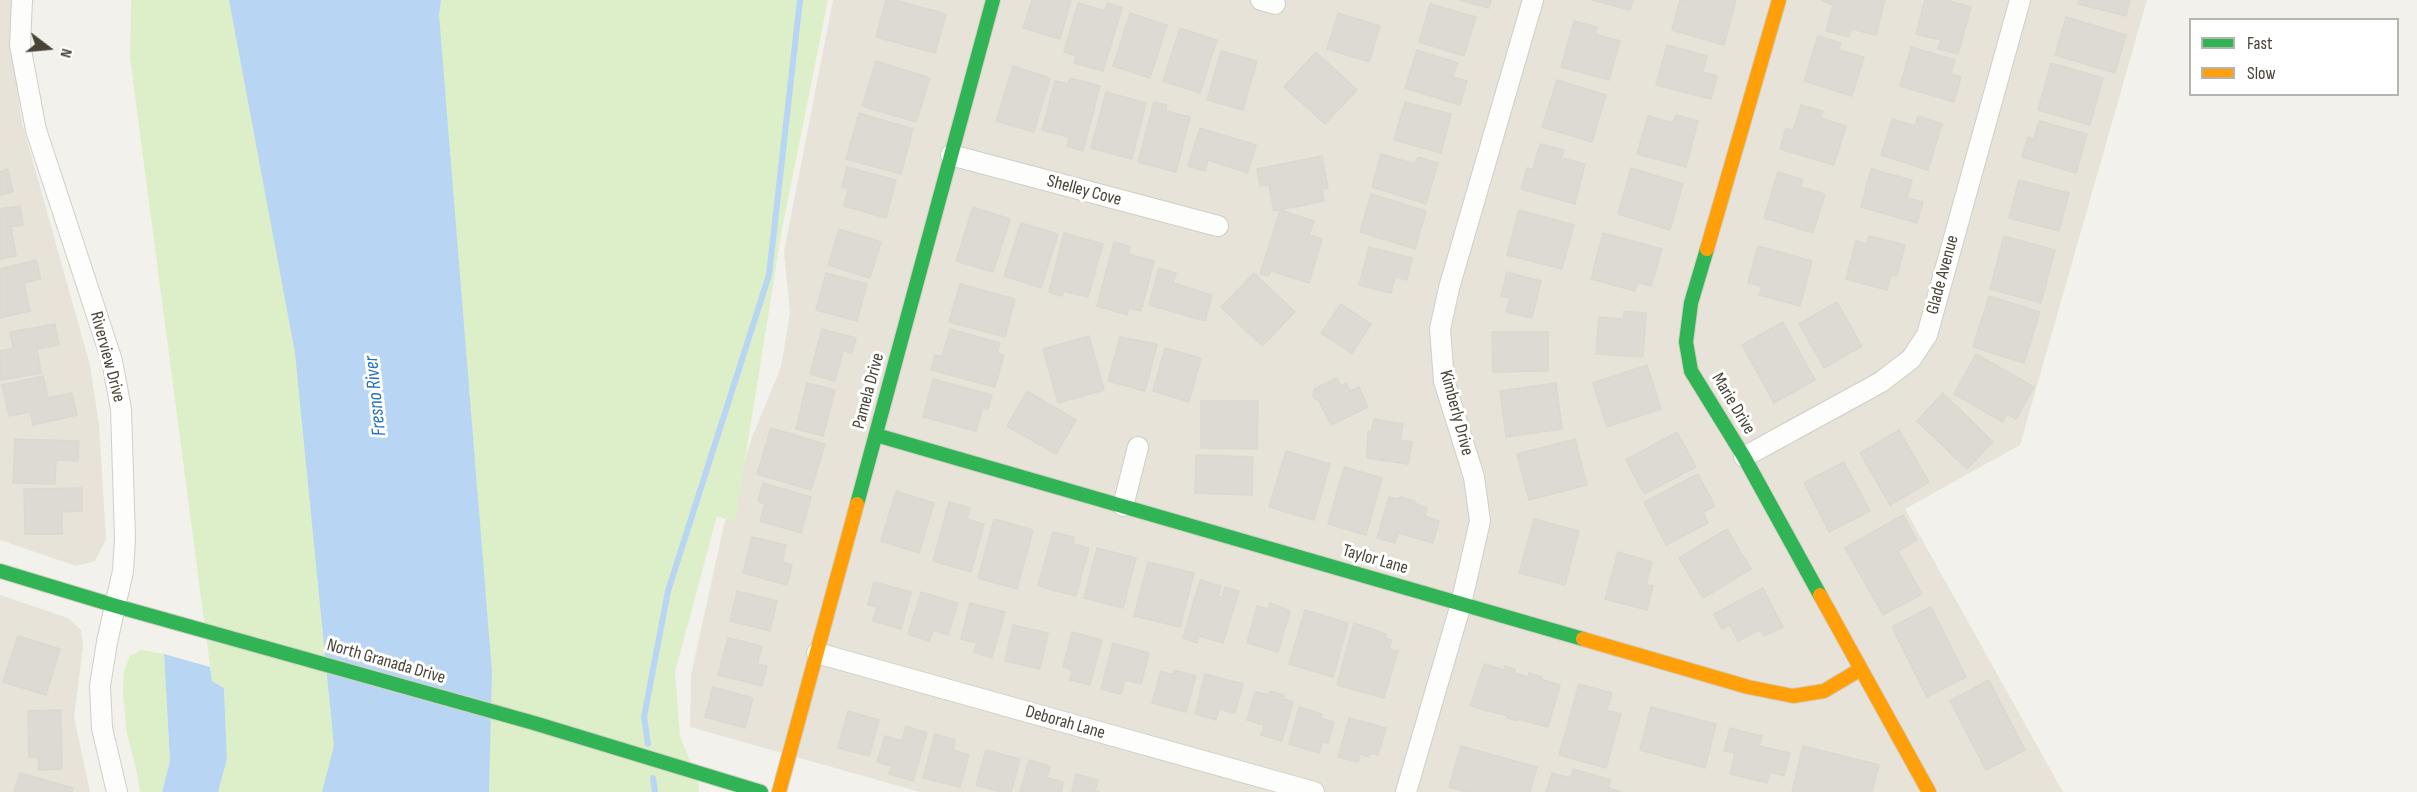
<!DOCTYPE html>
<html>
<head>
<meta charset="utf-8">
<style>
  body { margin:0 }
  #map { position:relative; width:2417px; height:792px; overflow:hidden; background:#f2f1eb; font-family:"Sofia Sans Condensed",sans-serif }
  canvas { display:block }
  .legend { position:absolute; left:2189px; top:18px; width:210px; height:78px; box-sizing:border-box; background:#fff; border:2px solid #b6b4af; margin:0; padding:8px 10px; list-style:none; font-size:18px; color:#494336 }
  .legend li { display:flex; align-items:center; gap:12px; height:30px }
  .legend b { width:30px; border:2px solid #b6b4af }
  .north { position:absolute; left:18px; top:18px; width:60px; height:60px; -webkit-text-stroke:4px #fff; paint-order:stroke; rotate:106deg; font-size:16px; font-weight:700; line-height:24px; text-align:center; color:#494336 }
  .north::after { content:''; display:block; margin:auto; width:21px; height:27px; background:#494336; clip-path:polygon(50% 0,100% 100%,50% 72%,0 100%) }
</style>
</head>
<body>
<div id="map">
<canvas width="2417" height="792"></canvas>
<ul class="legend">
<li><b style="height:8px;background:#30b455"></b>Fast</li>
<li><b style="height:8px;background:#ff9f0a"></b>Slow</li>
</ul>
<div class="north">N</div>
</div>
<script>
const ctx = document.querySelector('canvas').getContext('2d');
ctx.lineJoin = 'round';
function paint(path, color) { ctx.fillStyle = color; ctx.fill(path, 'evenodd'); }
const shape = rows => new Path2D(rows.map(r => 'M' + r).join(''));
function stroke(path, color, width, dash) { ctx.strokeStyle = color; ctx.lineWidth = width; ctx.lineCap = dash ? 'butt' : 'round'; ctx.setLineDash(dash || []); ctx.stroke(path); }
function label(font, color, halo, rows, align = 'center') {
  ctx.font = font + ' "Sofia Sans Condensed",sans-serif'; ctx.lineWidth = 6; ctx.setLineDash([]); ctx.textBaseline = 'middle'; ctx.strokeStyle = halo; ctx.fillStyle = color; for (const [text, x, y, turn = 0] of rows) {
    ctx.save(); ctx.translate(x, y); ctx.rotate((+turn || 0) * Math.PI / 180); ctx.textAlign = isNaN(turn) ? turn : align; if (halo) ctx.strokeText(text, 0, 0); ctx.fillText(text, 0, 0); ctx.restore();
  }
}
paint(shape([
  [0,0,12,0,11,41,22,123,90,365,99,425,106,539,95,561,76,566,0,540],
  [833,0,2147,0,2020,445,1905,509,2063,792,920,792,690,727,691,675,724,525,753,435,781,367,790,313,784,252],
  [0,595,68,618,81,630,83,646,74,717,90,792,0,792]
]), '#e7e3d8');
paint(shape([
  [131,0,828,0,782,229,735,522,717,516,675,672,680,736,699,784,698,792,218,792,227,759,224,688,212,681,130,58],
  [141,650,164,654,170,761,162,792,140,792,137,773,127,734,123,694,124,671,130,656]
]), '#dcefc9');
paint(shape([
  [229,0,441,0,439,15,492,672,489,792,322,792,334,746,295,353],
  [164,654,210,667,212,681,224,688,227,759,218,792,162,792,170,761]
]), '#b8d6f3');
stroke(shape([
  [648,744,644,717,668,591,769,275,800,0],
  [653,778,655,792]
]), '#b8d6f3', 6);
const building = shape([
  [886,0,894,0,946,14,935,53,876,37,886,0],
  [1032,0,1071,0,1060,39,1023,28,1032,0],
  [1459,0,1491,0,1489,8,1459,0],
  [1592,0,1633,0,1630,10,1592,0],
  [1680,0,1736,0,1724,45,1672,30,1680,0],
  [1821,0,1885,0,1876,35,1851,29,1849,37,1826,31,1833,5,1821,0],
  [1925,0,1946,0,1971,7,1958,54,1938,49,1941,40,1916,34,1925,0],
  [2079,0,2130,0,2126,16,2078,4,2079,0],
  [1078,3,1105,11,1107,3,1122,8,1103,71,1074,63,1076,56,1064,52,1078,3],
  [1430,4,1476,17,1464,56,1419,42,1430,4],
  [1130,13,1167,25,1150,78,1113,66,1130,13],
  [1338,13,1380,26,1369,62,1327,49,1338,13],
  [2066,17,2126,35,2115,73,2055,55,2066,17],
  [1574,21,1597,27,1595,34,1620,41,1609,80,1561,67,1574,21],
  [1180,28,1217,40,1200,93,1163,81,1180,28],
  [1818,36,1841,43,1839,50,1864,57,1852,96,1804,81,1818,36],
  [1667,45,1707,56,1703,72,1717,76,1711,99,1656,85,1667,45],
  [1911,47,1955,60,1951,74,1961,77,1954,102,1900,86,1911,47],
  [1417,50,1458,63,1453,77,1467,81,1460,105,1405,88,1417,50],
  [1221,51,1257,61,1243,110,1207,100,1221,51],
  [1316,52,1357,90,1325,124,1284,87,1316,52],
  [876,61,930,78,916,122,862,106,876,61],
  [2051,63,2103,78,2090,125,2038,110,2051,63],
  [1013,66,1050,78,1034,132,996,121,1013,66],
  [1070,78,1100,86,1083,151,1067,146,1069,137,1042,130,1055,81,1068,84,1070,78],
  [1557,80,1606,95,1592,142,1542,127,1557,80],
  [1106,92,1146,103,1132,159,1091,148,1106,92],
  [1154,102,1167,105,1166,111,1190,117,1176,172,1138,162,1154,102],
  [1405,102,1451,114,1441,153,1394,140,1405,102],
  [1801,105,1823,111,1820,118,1846,126,1834,165,1780,149,1786,128,1793,131,1801,105],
  [859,113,913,129,901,174,846,159,859,113],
  [1676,115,1698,121,1686,167,1637,154,1648,116,1673,123,1676,115],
  [1918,116,1942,124,1928,170,1881,155,1892,119,1915,126,1918,116],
  [2039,121,2087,134,2076,173,2022,157,2028,137,2034,139,2039,121],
  [1200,128,1256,145,1248,173,1208,160,1205,171,1188,166,1200,128],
  [1540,144,1564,150,1561,158,1585,164,1575,204,1521,189,1527,168,1533,169,1540,144],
  [1381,154,1415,164,1418,157,1438,163,1426,204,1372,187,1381,154],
  [1322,156,1328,188,1322,189,1324,201,1274,211,1269,185,1260,186,1257,169,1322,156],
  [847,167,896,180,886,218,844,206,848,189,842,187,847,167],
  [1631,168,1683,184,1670,230,1618,214,1631,168],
  [8,169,13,192,0,195,0,172,8,169],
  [1871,169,1912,180,1907,198,1923,202,1917,223,1861,207,1871,169],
  [1778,172,1803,180,1800,187,1825,194,1813,233,1764,218,1778,172],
  [2019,180,2069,193,2059,231,2009,218,2019,180],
  [1371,194,1426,211,1415,249,1360,232,1371,194],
  [20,206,23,225,11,227,16,256,0,259,0,209,20,206],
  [973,207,1010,219,993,272,956,261,973,207],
  [1280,210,1314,221,1309,235,1322,239,1309,283,1271,271,1269,276,1260,274,1280,210],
  [1519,210,1574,225,1562,269,1507,255,1519,210],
  [1021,223,1058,234,1041,288,1004,276,1021,223],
  [839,229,881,242,870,278,828,265,839,229],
  [1064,233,1103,244,1088,297,1063,291,1062,296,1049,292,1064,233],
  [1603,233,1662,249,1651,286,1638,282,1635,291,1591,279,1603,233],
  [1869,236,1905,245,1897,276,1891,275,1887,290,1846,279,1856,241,1867,244,1869,236],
  [2004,236,2055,250,2041,303,1990,289,2004,236],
  [1114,242,1130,246,1128,254,1154,261,1141,311,1129,308,1127,315,1097,306,1114,242],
  [1758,246,1812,261,1800,306,1759,295,1762,286,1748,283,1758,246],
  [1369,247,1412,258,1407,280,1395,277,1391,293,1359,285,1369,247],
  [36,260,41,279,24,283,30,311,0,318,0,269,36,260],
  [1159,268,1176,273,1173,283,1212,295,1205,321,1149,305,1159,268],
  [1507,272,1541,281,1532,318,1506,312,1510,298,1501,296,1507,272],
  [826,273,867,284,857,321,816,310,826,273],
  [1254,273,1295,312,1262,346,1221,307,1254,273],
  [960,284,1015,299,1005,337,949,322,960,284],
  [1989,296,2040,312,2024,363,1973,347,1989,296],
  [1837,302,1862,346,1824,368,1799,324,1837,302],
  [1341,304,1371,324,1352,353,1321,333,1341,304],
  [1624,311,1646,313,1643,357,1596,354,1599,317,1623,319,1624,311],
  [1783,322,1815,380,1774,403,1742,345,1783,322],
  [55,324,59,345,37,349,41,373,1,380,0,351,13,348,10,332,55,324],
  [822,329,856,338,852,353,843,351,835,381,810,374,822,329],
  [950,329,1000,343,997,353,1004,355,995,387,931,370,935,355,942,357,950,329],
  [1492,332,1548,332,1548,371,1493,372,1492,332],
  [1089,336,1104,390,1058,403,1043,349,1089,336],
  [1120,337,1157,344,1145,391,1108,381,1120,337],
  [1165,348,1201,358,1189,402,1153,391,1165,348],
  [1976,354,2034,387,2016,419,2007,414,2003,422,1954,394,1976,354],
  [1647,365,1661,409,1607,427,1593,383,1647,365],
  [43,376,48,398,72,393,77,415,33,425,30,412,9,416,2,385,43,376],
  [1337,378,1341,386,1346,383,1350,391,1359,387,1368,407,1331,425,1318,399,1316,400,1313,396,1314,389,1337,378],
  [933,379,992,395,988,409,983,407,976,431,923,417,933,379],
  [807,383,835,390,823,436,796,429,807,383],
  [1556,383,1562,429,1506,437,1500,391,1556,383],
  [1027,391,1076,420,1056,454,1007,426,1027,391],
  [1943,393,1993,442,1967,469,1917,421,1943,393],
  [1201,401,1258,401,1257,449,1201,448,1201,401],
  [1374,419,1403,424,1400,440,1412,442,1408,464,1367,458,1368,431,1371,432,1374,419],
  [771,428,825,444,811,490,757,474,771,428],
  [1899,430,1929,482,1890,505,1860,453,1899,430],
  [1677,432,1696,467,1644,494,1626,460,1677,432],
  [15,439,79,441,78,461,56,460,55,484,13,483,15,439],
  [1575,439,1587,485,1529,500,1517,454,1575,439],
  [1286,451,1330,464,1314,520,1269,507,1286,451],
  [1196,455,1253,457,1252,495,1195,493,1196,455],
  [1844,462,1870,511,1829,532,1804,483,1844,462],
  [1344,467,1382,478,1366,535,1328,524,1344,467],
  [1698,474,1715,506,1703,512,1708,523,1666,545,1644,502,1698,474],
  [763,483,811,497,801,533,760,521,765,504,758,501,763,483],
  [82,488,82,511,62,512,62,534,25,534,24,489,82,488],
  [896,491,934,503,919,553,881,541,896,491],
  [1389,497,1399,499,1400,497,1415,501,1414,503,1427,508,1425,516,1439,521,1433,543,1398,533,1395,543,1377,538,1389,497],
  [949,502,970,508,967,519,984,524,971,572,933,561,949,502],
  [1903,515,1917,540,1898,551,1922,594,1883,615,1845,548,1903,515],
  [994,519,1033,530,1017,589,978,578,994,519],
  [1534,519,1579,531,1565,585,1519,573,1534,519],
  [1727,529,1751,569,1703,598,1679,558,1727,529],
  [1053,532,1074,537,1073,544,1089,548,1076,596,1038,586,1053,532],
  [752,537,786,545,782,562,792,565,787,585,743,573,752,537],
  [1097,548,1136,558,1123,608,1084,598,1097,548],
  [1618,552,1652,562,1646,585,1653,586,1647,610,1605,599,1618,552],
  [1148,562,1194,573,1180,627,1134,616,1148,562],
  [1200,580,1221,586,1218,596,1222,597,1225,587,1239,591,1223,643,1199,636,1197,643,1183,638,1200,580],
  [874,582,911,592,901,629,873,621,877,607,868,605,874,582],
  [1763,588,1783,627,1764,636,1760,630,1738,641,1730,625,1722,629,1714,614,1763,588],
  [737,591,777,601,770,631,730,621,737,591],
  [921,592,958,603,948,635,933,630,929,641,908,634,921,592],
  [970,603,1005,612,992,658,974,652,977,643,961,639,970,603],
  [1270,603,1290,611,1278,652,1247,643,1257,606,1268,609,1270,603],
  [1931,607,1966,677,1927,697,1892,627,1931,607],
  [1305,610,1348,623,1333,677,1289,664,1305,610],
  [1354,623,1386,634,1385,638,1392,640,1389,649,1398,651,1384,698,1337,685,1354,623],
  [1013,625,1048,633,1040,669,1005,661,1013,625],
  [1072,632,1102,640,1090,685,1070,680,1072,670,1063,667,1072,632],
  [18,636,60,649,46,695,3,682,18,636],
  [728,638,762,646,757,664,767,666,762,686,718,675,728,638],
  [1113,643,1149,653,1141,684,1125,680,1121,694,1101,689,1113,643],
  [1484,664,1504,670,1505,666,1515,669,1514,673,1528,677,1529,673,1542,677,1541,679,1560,685,1548,727,1518,719,1518,721,1507,718,1508,716,1470,706,1484,664],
  [1174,670,1196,676,1186,712,1152,703,1161,671,1173,675,1174,670],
  [1205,674,1243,684,1235,713,1219,709,1216,720,1195,714,1205,674],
  [1989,680,2025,750,1986,770,1950,701,1989,680],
  [1579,684,1612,693,1607,710,1621,714,1606,768,1559,755,1579,684],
  [713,687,753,698,745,728,705,717,713,687],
  [1270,691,1284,695,1283,699,1293,702,1282,741,1261,735,1264,725,1247,720,1255,692,1269,695,1270,691],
  [1299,707,1322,714,1320,718,1334,722,1328,743,1322,742,1319,753,1289,744,1299,707],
  [1651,707,1716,724,1705,768,1640,750,1651,707],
  [61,710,62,769,39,770,38,757,29,757,28,711,61,710],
  [848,711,879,720,869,756,838,748,848,711],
  [1349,718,1386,728,1378,755,1370,753,1369,757,1360,754,1358,762,1338,757,1349,718],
  [906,726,927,733,913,781,889,774,892,766,877,762,885,736,902,741,906,726],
  [1730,728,1762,736,1759,746,1790,753,1784,776,1770,772,1767,783,1730,774,1735,753,1724,751,1730,728],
  [935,734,955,740,953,750,969,755,960,787,923,778,935,734],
  [1461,746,1537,767,1530,792,1467,792,1449,787,1461,746],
  [1803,746,1879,765,1872,792,1792,792,1803,746],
  [986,750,1020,759,1011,792,1001,792,976,785,986,750],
  [1029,760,1050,766,1047,778,1063,782,1061,792,1020,792,1029,760],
  [1573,769,1611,780,1608,788,1622,792,1546,792,1552,773,1571,778,1573,769],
  [20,773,73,788,72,792,14,792,20,773],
  [1076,774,1098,780,1095,791,1099,792,1072,792,1076,774]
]);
paint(building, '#dcdad3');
stroke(building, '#dad8d0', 1.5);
const street = shape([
  [22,0,20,45,36,130,112,361,121,409,125,539,123,571,107,642,100,686,102,728,117,792],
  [1261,0,1275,4],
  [951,155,1218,226],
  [1744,457,1881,382,1911,359,1927,335,2020,0],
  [1123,506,1138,447],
  [817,653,1314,792],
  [1406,792,1461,604,1480,521,1474,477,1444,381,1440,329,1449,288,1533,0]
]);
const fast = shape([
  [1707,249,1691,303,1686,342,1691,371,1744,457,1820,595],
  [876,435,1583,639],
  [857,504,993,0],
  [0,571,116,606,534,723,761,792]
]);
const slow = shape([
  [1707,249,1779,0],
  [1820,595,1929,792],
  [1583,639,1748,687,1793,696,1824,691,1861,669],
  [779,792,857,504]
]);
stroke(street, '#d0cec8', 22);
stroke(fast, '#d2cfc1', 16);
stroke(slow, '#d2cfc1', 16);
stroke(street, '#fdfdfc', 20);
stroke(fast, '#30b455', 14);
stroke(slow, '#ff9f0a', 14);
label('18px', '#494336', '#fff', [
  ["Shelley Cove",1084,191,15],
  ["Glade Avenue",1943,275,-75],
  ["Riverview Drive",107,357,75],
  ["Pamela Drive",869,391,-75],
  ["Marie Drive",1733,404,59],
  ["Kimberly Drive",1456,413,75],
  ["Taylor Lane",1375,560,16],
  ["North Granada Drive",386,662,16],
  ["Deborah Lane",1065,723,16]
]);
label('italic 20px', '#2470c0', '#fff', [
  ["Fresno River",376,396,-96]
]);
</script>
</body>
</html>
